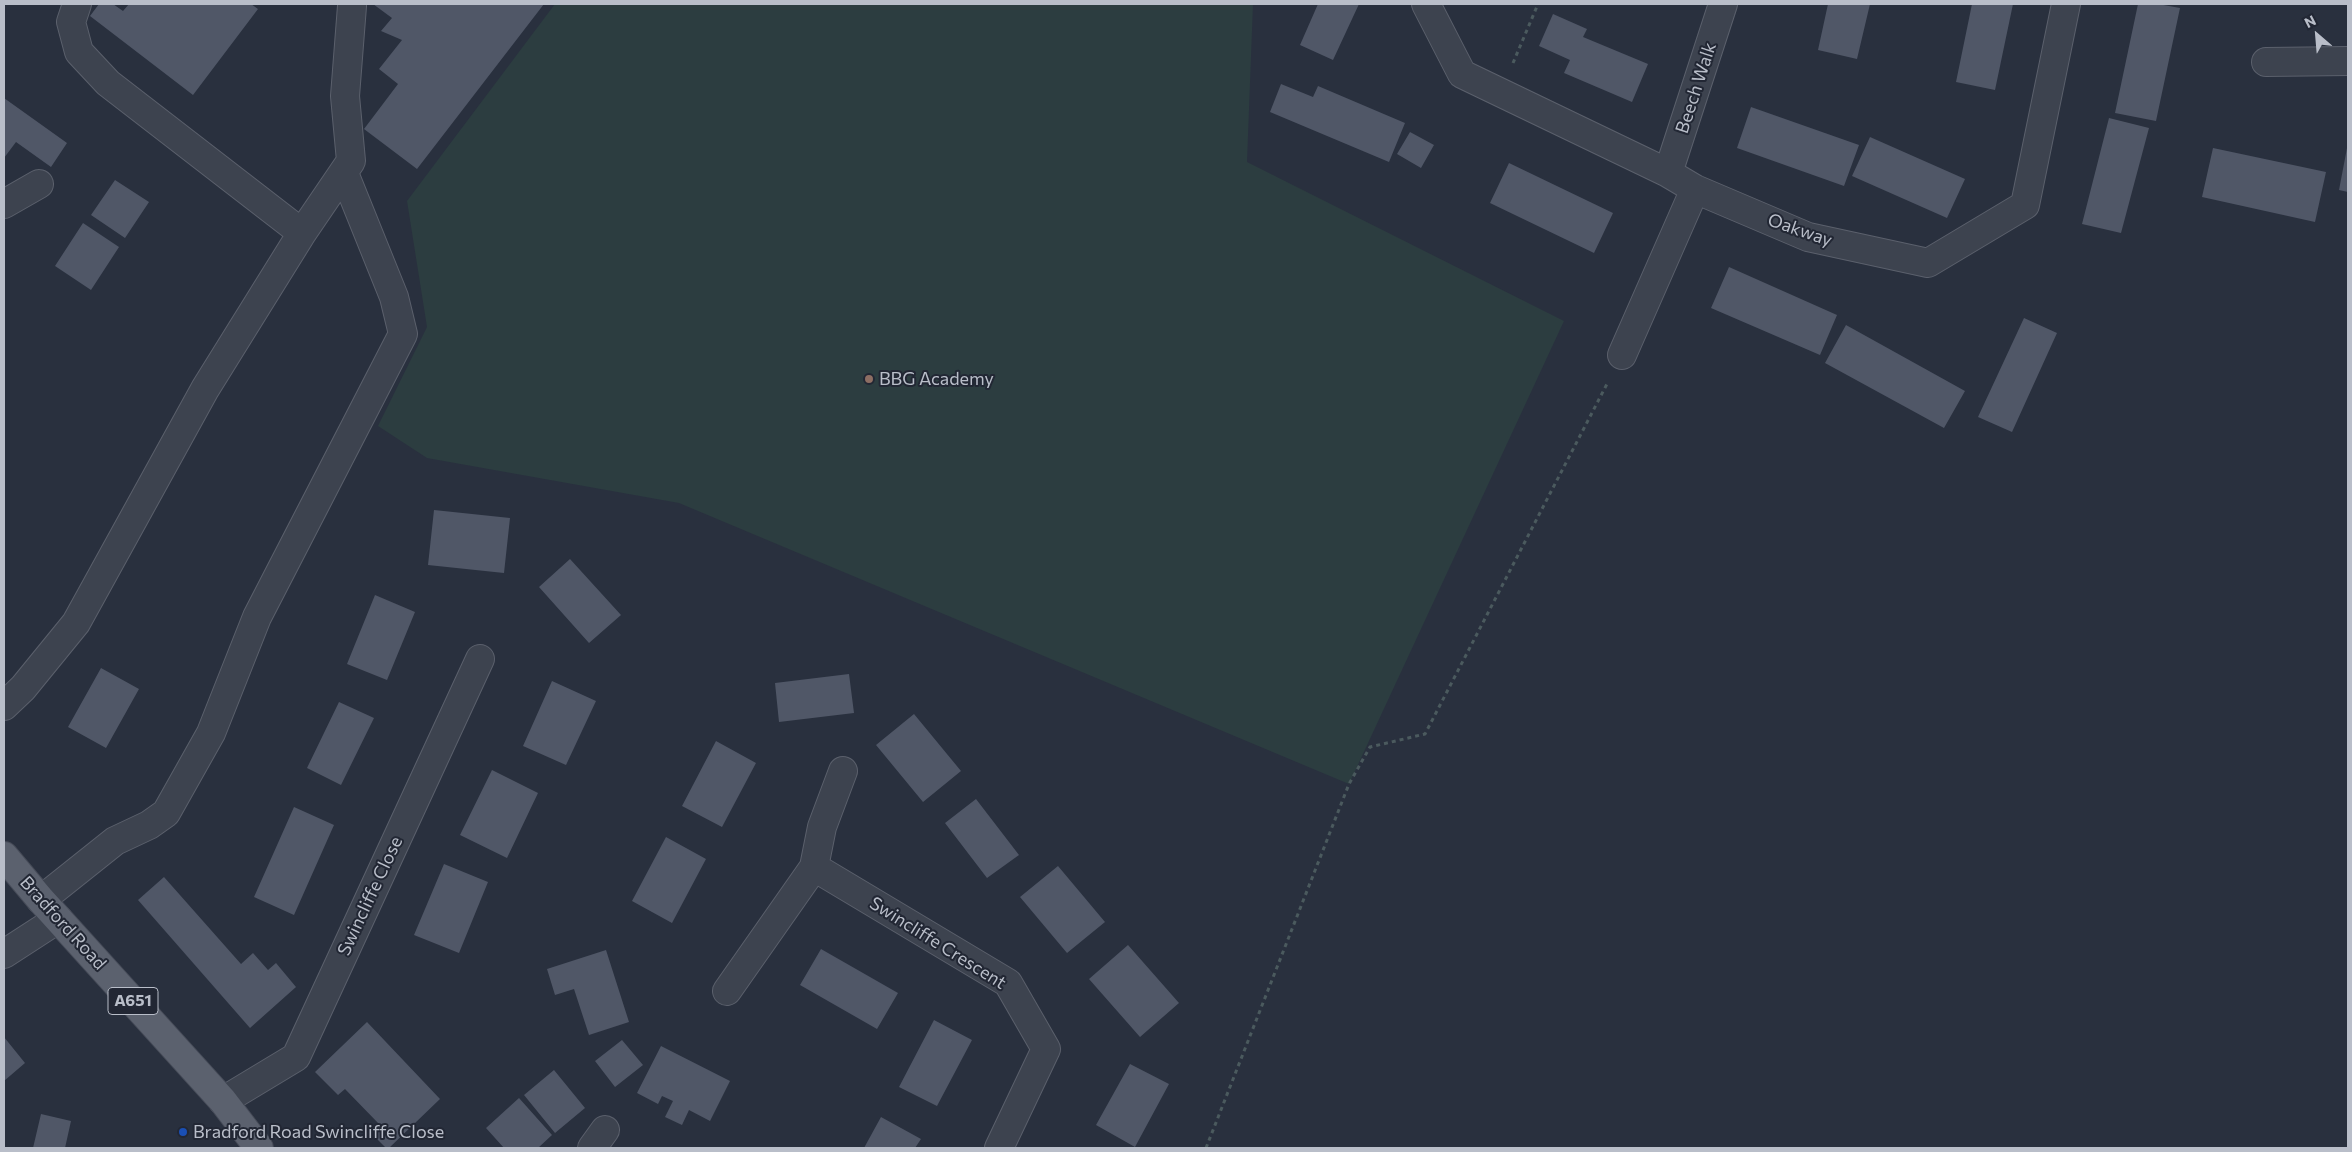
<!DOCTYPE html>
<html>
<head>
<meta charset="utf-8">
<style>
  body { margin:0 }
  #map { position:relative; width:2352px; height:1152px; overflow:hidden; background:#29303e; font-family:Commissioner,sans-serif }
  canvas { display:block }
  .frame { position:absolute; inset:0; border:5px solid #b9bec9; pointer-events:none }
  .north { position:absolute; left:2292px; top:10px; width:50px; height:50px; -webkit-text-stroke:4px #222734; paint-order:stroke; rotate:333deg; font-size:14px; font-weight:700; line-height:20px; text-align:center; color:#b9bec9 }
  .north::after { content:''; display:block; margin:auto; width:18px; height:22px; background:#b9bec9; clip-path:polygon(50% 0,100% 100%,50% 72%,0 100%) }
</style>
</head>
<body>
<div id="map">
<canvas width="2352" height="1152"></canvas>
<div class="frame"></div>
<div class="north">N</div>
</div>
<script>
const ctx = document.querySelector('canvas').getContext('2d');
ctx.lineJoin = 'round';
function paint(path, color) { ctx.fillStyle = color; ctx.fill(path, 'evenodd'); }
const shape = rows => new Path2D(rows.map(r => 'M' + r).join(''));
function stroke(path, color, width, dash) { ctx.strokeStyle = color; ctx.lineWidth = width; ctx.lineCap = dash ? 'butt' : 'round'; ctx.setLineDash(dash || []); ctx.stroke(path); }
function label(font, color, halo, rows, align = 'center') {
  ctx.font = font + ' Commissioner,sans-serif'; ctx.lineWidth = 4; ctx.setLineDash([]); ctx.textBaseline = 'middle'; ctx.strokeStyle = halo; ctx.fillStyle = color; for (const [text, x, y, turn = 0] of rows) {
    ctx.save(); ctx.translate(x, y); ctx.rotate((+turn || 0) * Math.PI / 180); ctx.textAlign = isNaN(turn) ? turn : align; if (halo) ctx.strokeText(text, 0, 0); ctx.fillText(text, 0, 0); ctx.restore();
  }
}
paint(shape([
  [555,4,1253,4,1247,162,1564,321,1349,784,679,503,427,458,378,426,427,327,407,201]
]), '#2c3d40');
paint(shape([
  [99,4,113,4,123,11,129,4,251,4,258,9,193,95,90,16],
  [373,4,544,4,417,169,364,129,398,84,379,69,402,40,381,31,392,18],
  [1318,4,1359,4,1333,60,1300,45],
  [1828,4,1870,4,1857,59,1818,50],
  [1972,4,2013,4,1995,90,1956,82],
  [2138,4,2158,4,2180,8,2156,121,2115,113],
  [1553,14,1587,29,1583,37,1648,64,1632,102,1564,73,1570,60,1539,46],
  [1281,84,1313,97,1318,86,1405,123,1389,162,1270,112],
  [4,98,67,143,51,167,16,142,4,158],
  [1751,107,1859,145,1844,186,1737,148],
  [2109,118,2149,128,2121,233,2082,224],
  [1410,132,1434,145,1421,168,1397,154],
  [1870,137,1965,179,1947,218,1852,176],
  [2213,148,2326,172,2315,222,2202,197],
  [2347,148,2348,148,2348,192,2339,190],
  [1509,163,1613,213,1594,253,1490,203],
  [115,180,149,202,125,238,91,215],
  [83,223,119,247,91,290,55,266],
  [1729,267,1837,315,1820,355,1711,308],
  [2024,318,2057,333,2012,432,1978,417],
  [1846,325,1965,391,1944,428,1825,363],
  [434,510,510,518,504,573,428,565],
  [570,559,621,615,589,643,539,587],
  [375,595,415,612,387,680,347,664],
  [101,668,139,689,106,748,68,727],
  [849,674,854,713,779,722,775,683],
  [552,681,596,701,566,765,523,746],
  [339,702,374,718,341,785,307,768],
  [914,714,961,771,923,802,876,745],
  [716,741,756,763,722,827,682,806],
  [492,770,538,793,507,858,460,835],
  [976,799,1019,855,987,878,945,823],
  [294,807,334,825,294,915,254,897],
  [666,837,706,859,672,923,632,901],
  [444,864,488,882,459,953,414,935],
  [1058,866,1105,922,1067,953,1020,897],
  [164,877,241,964,253,953,268,970,276,963,296,987,250,1028,138,900],
  [1128,945,1179,1003,1140,1037,1089,979],
  [821,949,898,993,877,1029,800,985],
  [606,950,629,1022,589,1035,574,989,555,995,547,969],
  [934,1020,972,1040,937,1106,899,1087],
  [367,1022,440,1099,389,1148,386,1148,370,1132,379,1124,345,1089,338,1095,315,1072],
  [4,1037,25,1063,4,1081],
  [622,1040,643,1065,615,1087,595,1061],
  [661,1046,730,1081,710,1121,689,1110,682,1125,665,1117,673,1101,662,1096,658,1104,637,1093],
  [1130,1064,1169,1084,1135,1147,1096,1125],
  [554,1070,585,1108,555,1133,524,1095],
  [519,1098,552,1135,538,1148,504,1148,486,1128],
  [41,1114,71,1121,65,1148,33,1148],
  [881,1117,921,1139,915,1148,864,1148]
]), '#505767');
const minor = shape([
  [77,4,71,22,79,52,108,83,302,233],
  [1426,4,1462,74,1668,173,1695,189,1808,237,1928,263,2025,205,2066,4],
  [2266,62,2348,61],
  [1668,173,1723,4],
  [4,204,39,184],
  [1622,355,1695,189],
  [4,706,23,688,76,623,205,389,302,233,351,161,345,96,352,6],
  [814,867,822,827,843,771],
  [41,900,115,841,149,825,166,813,211,733,257,617,403,334,394,297,344,173],
  [4,954,58,919],
  [727,991,814,867,1008,983,1046,1049,999,1148],
  [223,1101,296,1057,480,659],
  [592,1148,605,1130]
]);
const major = shape([
  [4,856,41,900,223,1101,259,1148]
]);
stroke(minor, '#5b606c', 30);
stroke(major, '#464b58', 30);
stroke(shape([
  [1513,63,1538,4],
  [1206,1148,1349,784,1370,747,1425,734,1608,382]
]), '#4b5a5e', 3, [4, 4]);
stroke(minor, '#3d434f', 28);
stroke(major, '#5b616e', 28);
for (const [x, y, r, color] of [
  [869,379,5,"#8d6e63"],
  [183,1132,5,"#1a4fb4"]
]) { const dot = new Path2D(); dot.arc(x, y, r, 0, 2 * Math.PI); ctx.fillStyle = color; ctx.fill(dot); stroke(dot, '#222734', 2); }
for (const [x, y, w] of [
  [133,1001,50]
]) { const box = new Path2D(); box.roundRect(x - w / 2, y - 13.5, w, 27, 4); ctx.fillStyle = '#222734'; ctx.fill(box); stroke(box, '#b9bec9', 1); }
label('bold 16px', '#b9bec9', null, [
  ["A651",133,1001]
]);
label('18px', '#b9bec9', '#222734', [
  ["Beech Walk",1696,88,-72],
  ["Oakway",1800,230,19],
  ["Swincliffe Close",370,896,-65],
  ["Bradford Road",63,923,48],
  ["Swincliffe Crescent",938,943,32]
]);
label('18px', '#b9bec9', '#222734', [
  ["BBG Academy",879,379],
  ["Bradford Road Swincliffe Close",193,1132]
], 'left');
</script>
</body>
</html>
